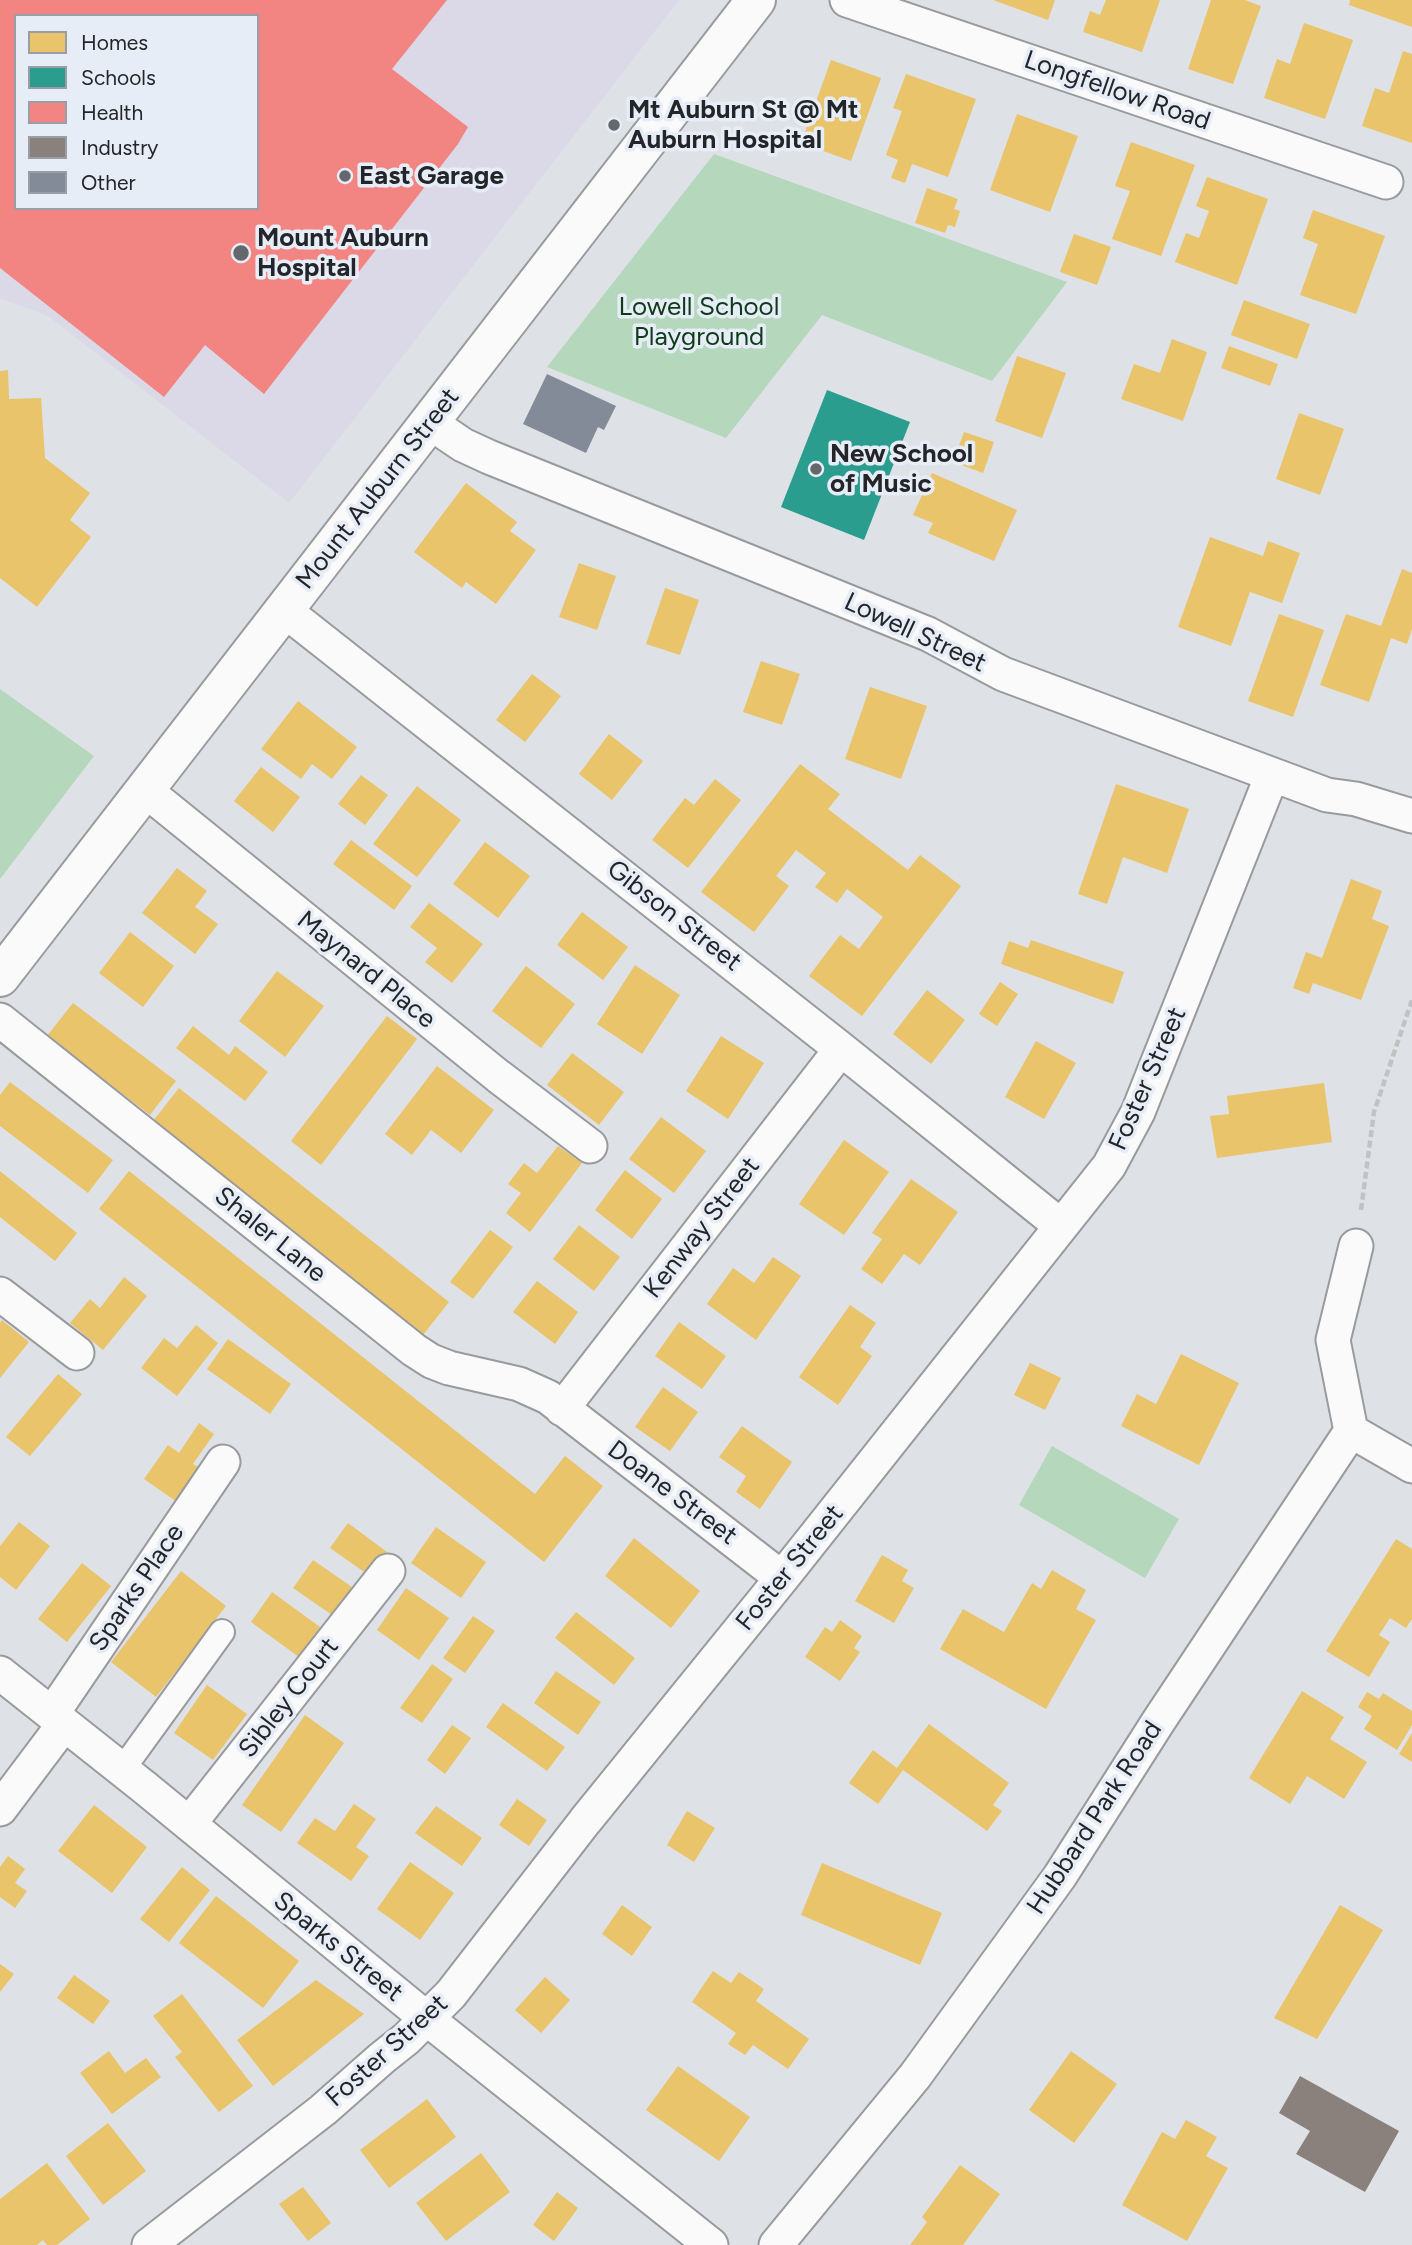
<!DOCTYPE html>
<html>
<head>
<meta charset="utf-8">
<style>
  body { margin:0 }
  #map { position:relative; width:1412px; height:2245px; overflow:hidden; background:#dee1e6; font-family:Figtree,sans-serif }
  canvas { display:block }
  .legend { position:absolute; left:14px; top:14px; width:245px; height:196px; box-sizing:border-box; background:#e7edf7; border:2px solid #999da5; margin:0; padding:9px 12px; list-style:none; font-size:21px; color:#232529 }
  .legend li { display:flex; align-items:center; gap:14px; height:35px }
  .legend b { width:35px; border:2px solid #999da5 }
</style>
</head>
<body>
<div id="map">
<canvas width="1412" height="2245"></canvas>
<ul class="legend">
<li><b style="height:19px;background:#e9c46a"></b>Homes</li>
<li><b style="height:19px;background:#2a9d8f"></b>Schools</li>
<li><b style="height:19px;background:#f28482"></b>Health</li>
<li><b style="height:19px;background:#8a817c"></b>Industry</li>
<li><b style="height:19px;background:#848b98"></b>Other</li>
</ul>
</div>
<script>
const ctx = document.querySelector('canvas').getContext('2d');
ctx.lineJoin = 'round';
function paint(path, color) { ctx.fillStyle = color; ctx.fill(path, 'evenodd'); }
const shape = rows => new Path2D(rows.map(r => 'M' + r).join(''));
function stroke(path, color, width, dash) { ctx.strokeStyle = color; ctx.lineWidth = width; ctx.lineCap = dash ? 'butt' : 'round'; ctx.setLineDash(dash || []); ctx.stroke(path); }
function label(font, color, halo, rows, align = 'center') {
  ctx.font = font + ' Figtree,sans-serif'; ctx.lineWidth = 7; ctx.setLineDash([]); ctx.textBaseline = 'middle'; ctx.strokeStyle = halo; ctx.fillStyle = color; for (const [text, x, y, turn = 0] of rows) {
    ctx.save(); ctx.translate(x, y); ctx.rotate((+turn || 0) * Math.PI / 180); ctx.textAlign = isNaN(turn) ? turn : align; if (halo) ctx.strokeText(text, 0, 0); ctx.fillText(text, 0, 0); ctx.restore();
  }
}
paint(shape([
  [0,0,679,0,289,503,48,316,0,298],
  [16,16,257,16,257,208,16,208]
]), '#dbd9e7');
paint(shape([
  [714,154,1067,282,992,381,822,315,726,438,547,367],
  [0,689,94,756,0,879],
  [1052,1446,1179,1519,1145,1578,1019,1505]
]), '#b5d7bc');
paint(shape([
  [993,0,1055,0,1048,20],
  [1106,0,1160,0,1142,52,1083,32,1090,11,1100,15],
  [1211,0,1245,0,1261,6,1233,84,1188,69],
  [1350,0,1412,0,1412,27,1349,5],
  [1304,23,1353,40,1325,119,1264,98,1277,59,1290,64],
  [1403,51,1412,54,1412,143,1362,126,1375,88,1389,93],
  [831,60,881,78,851,161,801,143],
  [906,74,976,99,948,177,912,164,905,183,891,178,898,160,886,155,902,111,893,108],
  [1017,114,1078,136,1050,212,990,190],
  [1131,142,1195,165,1161,256,1112,239,1130,191,1115,186],
  [1207,177,1268,199,1237,285,1175,262,1186,233,1199,238,1209,211,1196,206],
  [927,188,958,199,954,209,960,211,955,227,948,225,945,233,915,223],
  [1313,210,1385,236,1356,314,1300,295,1318,244,1303,238],
  [1074,234,1111,247,1097,285,1060,272],
  [1244,300,1310,324,1297,359,1231,335],
  [1172,339,1207,352,1183,421,1121,399,1134,364,1160,373],
  [1229,346,1278,364,1270,386,1221,368],
  [1017,356,1066,373,1042,438,995,421],
  [8,370,9,399,41,398,45,458,90,493,70,520,91,537,37,607,0,578,0,371],
  [1299,413,1344,429,1320,495,1276,479],
  [964,432,994,442,983,473,953,462],
  [932,473,1017,510,994,561,928,533,933,523,913,515],
  [466,483,517,522,510,531,536,550,496,604,466,582,462,588,414,552],
  [1210,537,1263,556,1268,541,1300,553,1282,603,1250,592,1231,646,1178,627],
  [579,563,616,576,597,630,559,617],
  [1402,569,1412,573,1412,629,1407,644,1391,638,1369,702,1320,685,1346,614,1381,626],
  [665,588,699,600,680,655,646,644],
  [1279,614,1324,630,1293,717,1248,701],
  [761,661,800,674,782,725,743,712],
  [532,674,561,696,525,742,496,720],
  [870,687,927,706,901,779,845,759],
  [298,701,357,747,332,779,312,764,301,779,261,749],
  [609,734,643,761,612,800,579,774],
  [800,764,840,794,828,809,908,870,920,855,961,886,862,1016,809,976,840,935,859,949,883,917,847,889,837,903,815,887,826,873,796,850,776,876,789,886,754,932,701,892],
  [261,767,300,797,273,832,234,801],
  [361,775,388,795,365,825,338,804],
  [715,779,741,800,688,868,652,840,685,798,694,805],
  [1116,784,1189,809,1167,873,1123,857,1107,904,1078,894],
  [417,786,461,820,417,877,373,844],
  [351,840,412,886,394,910,333,864],
  [485,842,530,876,498,918,453,884],
  [177,868,207,891,195,907,218,924,195,954,142,913],
  [1351,879,1382,891,1372,919,1389,926,1361,1000,1313,983,1309,994,1293,988,1306,952,1322,958],
  [429,903,483,944,452,983,425,962,437,948,410,927],
  [582,912,628,947,603,980,557,945],
  [130,932,174,966,143,1007,99,973],
  [1031,940,1124,972,1113,1004,1001,964,1009,941,1028,948],
  [635,965,680,995,642,1054,597,1024],
  [526,966,575,1004,541,1048,492,1011],
  [277,971,324,1006,285,1057,239,1021],
  [1000,982,1018,994,997,1026,979,1014],
  [927,990,965,1020,931,1064,893,1034],
  [73,1003,176,1081,150,1115,47,1036],
  [387,1016,417,1039,321,1165,291,1141],
  [193,1026,229,1055,235,1046,268,1072,245,1101,176,1048],
  [721,1036,764,1063,728,1119,686,1091],
  [1036,1041,1076,1063,1044,1119,1005,1097],
  [572,1053,624,1092,599,1125,547,1085],
  [437,1066,494,1110,461,1153,431,1130,412,1155,385,1134],
  [10,1082,113,1160,88,1193,0,1126,0,1095],
  [1324,1083,1332,1142,1217,1158,1210,1116,1229,1114,1227,1096],
  [179,1088,449,1302,423,1335,153,1121],
  [661,1117,706,1151,674,1193,629,1159],
  [844,1140,889,1172,844,1235,799,1204],
  [558,1146,582,1163,530,1232,506,1213,521,1193,508,1184,524,1163,537,1173],
  [625,1170,662,1199,632,1239,595,1210],
  [0,1171,77,1233,55,1261,0,1217],
  [129,1171,535,1494,565,1456,603,1486,544,1562,99,1209],
  [911,1179,958,1212,920,1265,904,1254,882,1284,861,1269,882,1239,872,1233],
  [579,1225,620,1257,594,1291,553,1259],
  [490,1230,513,1247,473,1299,450,1282],
  [773,1257,801,1276,756,1340,707,1304,733,1268,754,1283],
  [124,1277,147,1296,103,1350,70,1323,90,1299,100,1308],
  [537,1281,578,1312,555,1344,513,1312],
  [850,1305,876,1323,860,1347,872,1356,838,1405,799,1377],
  [2,1320,29,1342,0,1378,0,1323],
  [679,1322,726,1356,702,1389,655,1356],
  [196,1325,218,1343,177,1396,141,1368,164,1338,177,1348],
  [228,1339,291,1384,270,1414,207,1369],
  [1181,1354,1239,1383,1199,1465,1121,1426,1137,1394,1156,1404],
  [1030,1363,1061,1378,1045,1410,1014,1395],
  [58,1374,82,1394,30,1456,6,1437],
  [663,1387,698,1412,670,1451,635,1427],
  [199,1423,214,1434,193,1464,201,1469,177,1502,144,1479,168,1445,179,1453],
  [742,1426,792,1462,760,1509,736,1492,746,1476,719,1457],
  [19,1522,50,1546,16,1590,0,1577,0,1546],
  [348,1523,387,1552,370,1576,330,1548],
  [436,1527,486,1562,461,1598,411,1563],
  [634,1538,700,1591,671,1628,605,1576],
  [1396,1539,1412,1549,1412,1619,1406,1628,1390,1618,1379,1635,1390,1642,1369,1677,1326,1651],
  [882,1555,908,1570,902,1581,914,1588,894,1623,855,1601],
  [313,1560,352,1587,332,1615,293,1588],
  [82,1563,111,1586,67,1642,38,1619],
  [1052,1570,1086,1590,1076,1609,1096,1620,1046,1709,940,1649,963,1609,1004,1632,1032,1583,1041,1589],
  [181,1571,226,1606,156,1697,111,1662],
  [406,1588,449,1618,419,1660,377,1630],
  [272,1592,320,1627,299,1657,251,1622],
  [576,1612,635,1658,614,1685,555,1638],
  [473,1616,495,1631,465,1673,443,1658],
  [840,1620,862,1636,854,1648,860,1652,840,1681,805,1657,825,1627,832,1632],
  [432,1664,453,1679,422,1723,400,1708],
  [556,1671,601,1702,578,1735,534,1703],
  [207,1685,247,1714,213,1760,174,1733],
  [1302,1691,1344,1717,1330,1739,1367,1762,1344,1799,1307,1776,1290,1804,1249,1778],
  [1367,1692,1379,1699,1383,1693,1412,1711,1412,1725,1397,1750,1364,1729,1372,1716,1358,1707],
  [503,1703,565,1747,547,1771,486,1727],
  [305,1715,344,1743,281,1832,242,1805],
  [929,1724,1009,1783,993,1805,1002,1811,987,1831,903,1770,878,1804,849,1783,873,1750,897,1768],
  [452,1725,471,1738,445,1774,427,1760],
  [1412,1733,1412,1762,1399,1754],
  [517,1799,547,1820,529,1846,499,1825],
  [354,1804,376,1819,356,1847,369,1856,351,1881,297,1843,315,1818,335,1831],
  [94,1805,147,1847,112,1893,58,1851],
  [436,1806,482,1838,462,1866,415,1833],
  [687,1811,715,1828,694,1862,667,1845],
  [8,1856,25,1869,15,1883,27,1891,15,1908,0,1897,0,1867],
  [410,1862,454,1893,420,1940,377,1909],
  [822,1863,942,1913,920,1965,801,1915],
  [182,1867,210,1890,169,1942,140,1919],
  [216,1896,299,1961,263,2008,179,1943],
  [622,1905,652,1927,632,1956,602,1934],
  [1340,1905,1383,1930,1317,2039,1274,2018],
  [0,1964,14,1974,0,1992],
  [713,1971,731,1983,739,1972,764,1989,756,2001,809,2039,788,2069,753,2045,745,2055,728,2044,736,2033,692,2002],
  [74,1975,110,2001,93,2024,57,1998],
  [545,1977,570,2000,541,2033,515,2010],
  [316,1980,364,2014,273,2086,237,2040],
  [182,1994,253,2086,219,2112,175,2057,182,2052,153,2016],
  [109,2051,125,2073,146,2058,161,2077,112,2114,80,2073],
  [1071,2051,1117,2084,1074,2143,1029,2110],
  [678,2066,750,2117,719,2161,646,2110],
  [427,2099,456,2137,389,2188,360,2150],
  [1186,2120,1217,2137,1206,2156,1228,2168,1187,2241,1122,2205,1162,2132,1175,2139],
  [108,2123,146,2171,103,2205,66,2156],
  [481,2153,510,2192,446,2241,416,2203],
  [47,2163,90,2219,57,2245,47,2245,43,2240,37,2245,0,2245,0,2199],
  [960,2165,1000,2194,963,2245,910,2245,927,2222,922,2217],
  [303,2187,331,2223,308,2241,279,2204],
  [557,2192,578,2208,554,2241,533,2225]
]), '#e9c46a');
paint(shape([
  [827,390,910,422,864,540,781,507]
]), '#2a9d8f');
paint(shape([
  [0,0,447,0,392,69,468,127,458,144,264,394,205,345,164,397,0,268],
  [16,16,257,16,257,208,16,208]
]), '#f28482');
paint(shape([
  [1300,2076,1399,2131,1365,2192,1296,2154,1310,2131,1279,2113]
]), '#8a817c');
paint(shape([
  [547,374,616,406,604,430,598,427,586,453,523,424]
]), '#848b98');
const pedestrian = shape([
  [122,1770,222,1632]
]);
const minor = shape([
  [847,0,1386,182],
  [429,422,463,445,489,457,928,634,1003,674,1327,795,1356,799,1412,816],
  [284,610,841,1049,1061,1226],
  [145,790,498,1076,590,1146],
  [0,1020,414,1350,431,1361,449,1368,519,1384,548,1397,782,1578],
  [0,1294,77,1353],
  [562,1409,841,1049],
  [1351,1431,1333,1340,1356,1246],
  [0,1673,144,1787,426,2018,711,2245],
  [52,1714,223,1462],
  [0,1809,64,1724],
  [189,1824,388,1571],
  [149,2245,323,2110,382,2058,406,2039,451,1994,585,1821,782,1578,1109,1166,1138,1112,1272,775],
  [776,2245,915,2076,1060,1876,1158,1722,1351,1431,1412,1466]
]);
const primary = shape([
  [0,977,756,0]
]);
stroke(pedestrian, '#989a9e', 28);
stroke(minor, '#989a9e', 37);
stroke(primary, '#989a9e', 42);
stroke(shape([
  [1361,1210,1374,1112,1412,1000]
]), '#c1c2c4', 4.5, [7, 3.5]);
stroke(pedestrian, '#fafafb', 24);
stroke(minor, '#fafafb', 33);
stroke(primary, '#fafafb', 38);
for (const [x, y, r, color] of [
  [614,125,7,"#64676b"],
  [345,176,7,"#64676b"],
  [241,253,9,"#64676b"],
  [816,469,7,"#64676b"]
]) { const dot = new Path2D(); dot.arc(x, y, r, 0, 2 * Math.PI); ctx.fillStyle = color; ctx.fill(dot); stroke(dot, '#e7edf7', 2.5); }
label('26px', '#232529', '#e7edf7', [
  ["Longfellow Road",1117,91,19],
  ["Mount Auburn Street",378,489,-52],
  ["Lowell Street",915,633,25],
  ["Gibson Street",674,916,38],
  ["Maynard Place",366,970,39],
  ["Foster Street",1148,1079,-66],
  ["Kenway Street",702,1228,-52],
  ["Shaler Lane",270,1235,39],
  ["Doane Street",672,1493,37],
  ["Foster Street",790,1568,-51],
  ["Sparks Place",137,1588,-56],
  ["Sibley Court",289,1698,-52],
  ["Hubbard Park Road",1095,1818,-57],
  ["Sparks Street",338,1947,39],
  ["Foster Street",387,2051,-42]
]);
label('bold 26px', '#232529', '#e7edf7', [
  ["Mt Auburn St @ Mt",628,110],
  ["Auburn Hospital",628,140],
  ["East Garage",359,176],
  ["Mount Auburn",257,238],
  ["Hospital",257,268],
  ["New School",830,454],
  ["of Music",830,484]
], 'left');
label('26px', '#0e3c19', '#e7edf7', [
  ["Lowell School",699,307],
  ["Playground",699,337]
]);
</script>
</body>
</html>
